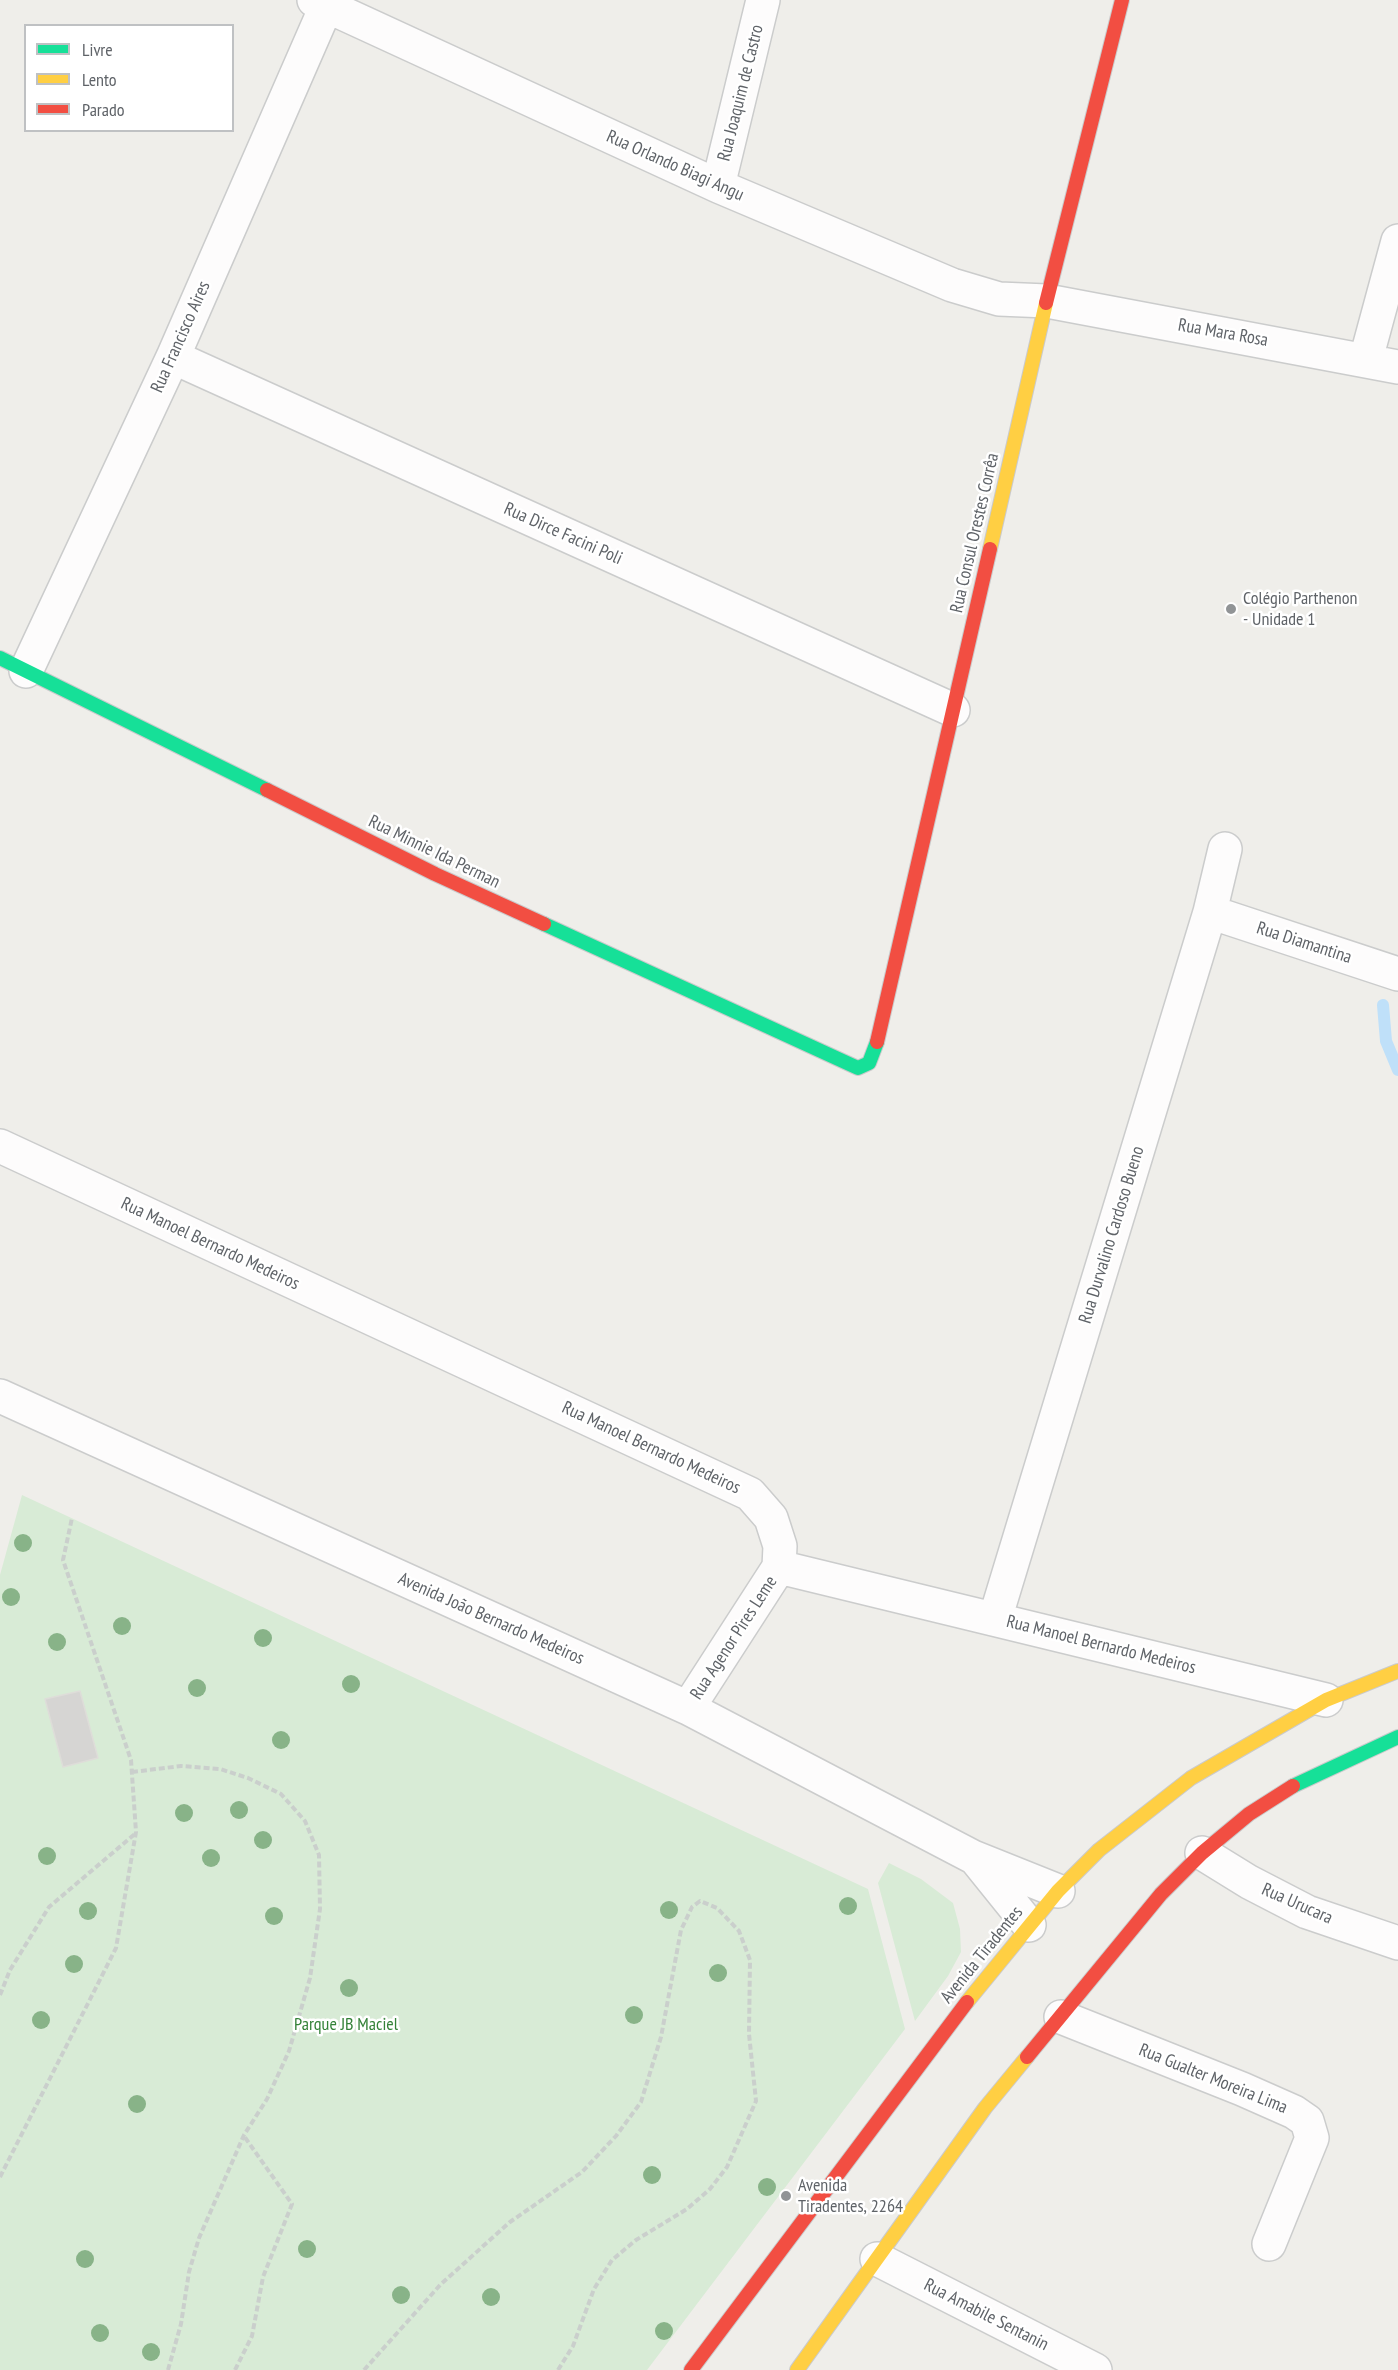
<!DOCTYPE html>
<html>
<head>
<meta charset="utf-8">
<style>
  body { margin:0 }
  #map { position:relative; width:1398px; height:2370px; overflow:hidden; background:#efeeea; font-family:"PT Sans Narrow",sans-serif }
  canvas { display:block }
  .legend { position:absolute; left:24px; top:24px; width:210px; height:108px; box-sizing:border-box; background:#fff; border:2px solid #bfc1c3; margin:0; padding:8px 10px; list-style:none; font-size:18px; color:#5f6368 }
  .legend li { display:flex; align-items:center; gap:12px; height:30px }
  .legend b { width:30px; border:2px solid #bfc1c3 }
</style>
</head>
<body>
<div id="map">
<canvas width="1398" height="2370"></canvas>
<ul class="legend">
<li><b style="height:8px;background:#16e098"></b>Livre</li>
<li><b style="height:8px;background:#ffcf43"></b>Lento</li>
<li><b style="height:8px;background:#f24e42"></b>Parado</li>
</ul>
</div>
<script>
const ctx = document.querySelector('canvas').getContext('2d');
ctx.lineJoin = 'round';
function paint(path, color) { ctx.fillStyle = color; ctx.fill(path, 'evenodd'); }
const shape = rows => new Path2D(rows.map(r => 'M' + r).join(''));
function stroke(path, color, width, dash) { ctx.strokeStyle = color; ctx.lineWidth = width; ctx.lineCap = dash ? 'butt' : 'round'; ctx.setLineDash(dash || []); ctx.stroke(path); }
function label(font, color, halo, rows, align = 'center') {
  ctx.font = font + ' "PT Sans Narrow",sans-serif'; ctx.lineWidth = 5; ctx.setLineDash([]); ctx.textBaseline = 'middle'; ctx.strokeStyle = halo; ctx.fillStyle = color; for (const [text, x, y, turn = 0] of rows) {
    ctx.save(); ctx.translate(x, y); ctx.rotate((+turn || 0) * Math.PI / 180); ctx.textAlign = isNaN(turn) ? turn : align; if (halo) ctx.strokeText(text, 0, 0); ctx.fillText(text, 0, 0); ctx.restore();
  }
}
paint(shape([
  [22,1495,868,1889,905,2029,647,2370,0,2370,0,1575],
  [889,1863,921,1879,953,1903,960,1929,961,1952,948,1976,915,2021,878,1883]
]), '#d8ebd6');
stroke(shape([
  [1383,1005,1386,1041,1398,1070]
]), '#bfe0f9', 12);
const building = shape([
  [80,1691,98,1758,63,1767,45,1699,80,1691]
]);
paint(building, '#d6d5d3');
stroke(building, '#deddd9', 1.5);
const street = shape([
  [314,0,718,186,952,285,999,299,1047,301,1398,367],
  [718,186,763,0],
  [173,357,953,710],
  [1366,359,1398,241],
  [26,671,173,357,329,0],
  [1210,912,1398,974],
  [0,1146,750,1494,771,1518,780,1546,779,1567,688,1708],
  [0,1396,688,1708,973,1857,1058,1891],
  [779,1567,1326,1700],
  [995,1619,1210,912,1225,849],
  [1202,1853,1249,1882,1307,1912,1398,1943],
  [975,1858,1029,1925],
  [1061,2017,1242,2089,1294,2112,1307,2121,1312,2138,1269,2244],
  [877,2259,1095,2370]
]);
const fast = shape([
  [0,658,267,790],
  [544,924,858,1068,869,1063,877,1042],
  [1293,1786,1398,1737]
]);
const slow = shape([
  [990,549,1046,303],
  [967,2002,1058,1891,1099,1850,1191,1778,1326,1700,1398,1671],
  [797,2370,985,2108,1027,2057]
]);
const jam = shape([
  [1046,303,1122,0],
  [267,790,435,874,544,924],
  [877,1042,990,549],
  [1027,2057,1161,1894,1202,1853,1249,1814,1293,1786],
  [691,2370,967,2002]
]);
stroke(street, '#cbcccc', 36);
stroke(fast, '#cacacb', 16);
stroke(slow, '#cacacb', 16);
stroke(jam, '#cacacb', 16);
stroke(shape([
  [132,1772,181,1766,220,1769,248,1778,281,1794,305,1821,319,1855,320,1909,310,1978,289,2051,267,2099,244,2135,199,2238,189,2272,181,2324,168,2370],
  [0,1995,10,1970,49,1907,136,1833],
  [0,2177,116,1948,136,1832,131,1760,63,1560,72,1518],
  [235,2370,252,2336,263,2277,292,2204,244,2136],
  [364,2370,441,2284,510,2222,582,2172,616,2136,641,2102,661,2037,681,1930,692,1907,700,1901,717,1908,739,1931,750,1960,749,2034,756,2101,727,2167,710,2189,687,2209,636,2240,612,2260,594,2289,573,2346,558,2370]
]), '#cacfcc', 4, [6, 3]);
stroke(street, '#fdfcfc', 33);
stroke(fast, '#16e098', 14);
stroke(slow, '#ffcf43', 14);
stroke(jam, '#f24e42', 14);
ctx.fillStyle = '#88b388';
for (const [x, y] of [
  [23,1543],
  [11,1597],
  [122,1626],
  [263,1638],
  [57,1642],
  [351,1684],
  [197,1688],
  [281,1740],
  [239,1810],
  [184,1813],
  [263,1840],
  [47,1856],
  [211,1858],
  [848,1906],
  [669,1910],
  [88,1911],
  [274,1916],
  [74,1964],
  [718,1973],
  [349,1988],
  [634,2015],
  [41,2020],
  [137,2104],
  [652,2175],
  [767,2187],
  [307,2249],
  [85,2259],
  [401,2295],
  [491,2297],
  [664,2331],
  [100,2333],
  [151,2352]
]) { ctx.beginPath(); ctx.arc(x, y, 9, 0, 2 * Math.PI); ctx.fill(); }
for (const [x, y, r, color] of [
  [1231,609,6,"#919496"],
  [786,2196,6,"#919496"]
]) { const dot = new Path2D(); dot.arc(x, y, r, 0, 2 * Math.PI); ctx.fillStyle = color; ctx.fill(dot); stroke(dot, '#fff', 2); }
label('18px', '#5f6368', '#fff', [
  ["Rua Joaquim de Castro",741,93,-76],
  ["Rua Orlando Biagi Angu",675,166,24],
  ["Rua Mara Rosa",1223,333,10],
  ["Rua Francisco Aires",181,337,-66],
  ["Rua Consul Orestes Corrêa",975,533,-77],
  ["Rua Dirce Facini Poli",563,534,24],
  ["Rua Minnie Ida Perman",434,852,26],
  ["Rua Diamantina",1304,943,18],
  ["Rua Durvalino Cardoso Bueno",1112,1235,-73],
  ["Rua Manoel Bernardo Medeiros",210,1244,25],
  ["Rua Manoel Bernardo Medeiros",651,1448,25],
  ["Avenida João Bernardo Medeiros",491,1619,24],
  ["Rua Agenor Pires Leme",734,1638,-57],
  ["Rua Manoel Bernardo Medeiros",1101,1645,14],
  ["Rua Urucara",1297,1904,24],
  ["Avenida Tiradentes",982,1955,-51],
  ["Rua Gualter Moreira Lima",1213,2079,22],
  ["Rua Amabile Sentanin",986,2315,27]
]);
label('18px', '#5f6368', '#fff', [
  ["Colégio Parthenon",1243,599],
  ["- Unidade 1",1243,620],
  ["Avenida",798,2186],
  ["Tiradentes, 2264",798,2207]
], 'left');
label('18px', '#348238', '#fff', [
  ["Parque JB Maciel",346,2025]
]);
</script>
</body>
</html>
